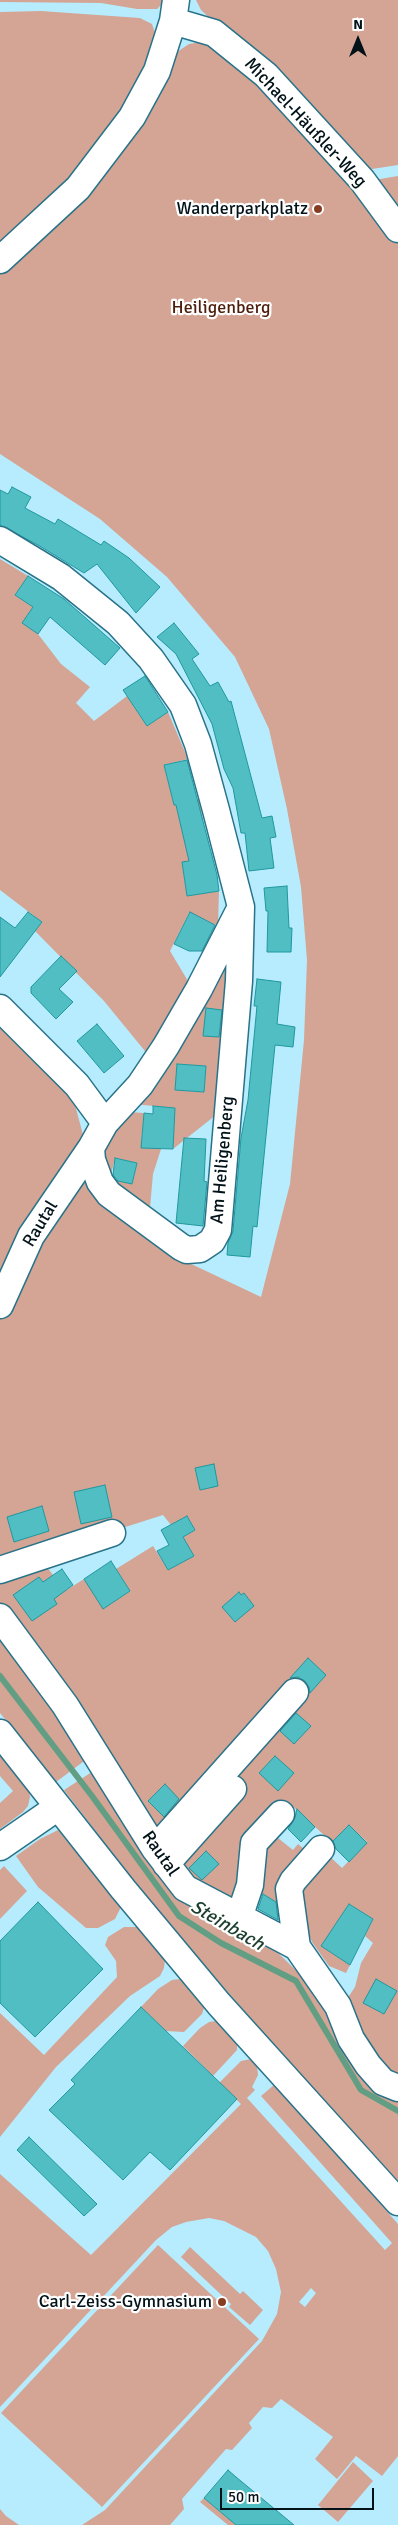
<!DOCTYPE html>
<html>
<head>
<meta charset="utf-8">
<style>
  body { margin:0 }
  #map { position:relative; width:398px; height:2525px; overflow:hidden; background:#b7ecfe; font-family:Signika,sans-serif }
  canvas { display:block }
  .north { position:absolute; left:333px; top:15px; width:50px; height:50px; -webkit-text-stroke:4px #fff; paint-order:stroke; rotate:0deg; font-size:14px; font-weight:700; line-height:20px; text-align:center; color:#011218 }
  .north::after { content:''; display:block; margin:auto; width:18px; height:22px; background:#011218; clip-path:polygon(50% 0,100% 100%,50% 72%,0 100%) }
  .scale { position:absolute; left:220px; top:2488px; width:154px; height:22px; box-sizing:border-box; border:2px solid #011218; border-top:0; padding-left:6px; font-size:15px; line-height:18px; white-space:nowrap; color:#011218; -webkit-text-stroke:4px #fff; paint-order:stroke }
</style>
</head>
<body>
<div id="map">
<canvas width="398" height="2525"></canvas>
<div class="north">N</div>
<div class="scale">50 m</div>
</div>
<script>
const ctx = document.querySelector('canvas').getContext('2d');
ctx.lineJoin = 'round';
function paint(path, color) { ctx.fillStyle = color; ctx.fill(path, 'evenodd'); }
const shape = rows => new Path2D(rows.map(r => 'M' + r).join(''));
function stroke(path, color, width, dash) { ctx.strokeStyle = color; ctx.lineWidth = width; ctx.lineCap = dash ? 'butt' : 'round'; ctx.setLineDash(dash || []); ctx.stroke(path); }
function label(font, color, halo, rows, align = 'center') {
  ctx.font = font + ' Signika,sans-serif'; ctx.lineWidth = 4.5; ctx.setLineDash([]); ctx.textBaseline = 'middle'; ctx.strokeStyle = halo; ctx.fillStyle = color; for (const [text, x, y, turn = 0] of rows) {
    ctx.save(); ctx.translate(x, y); ctx.rotate((+turn || 0) * Math.PI / 180); ctx.textAlign = isNaN(turn) ? turn : align; if (halo) ctx.strokeText(text, 0, 0); ctx.fillText(text, 0, 0); ctx.restore();
  }
}
paint(shape([
  [0,0,166,0,157,9,137,9,101,3,0,2],
  [196,0,398,0,398,165,359,171,264,68,201,10],
  [41,11,140,18,152,24,157,39,123,115,69,183,0,245,0,12],
  [207,41,259,78,398,237,398,2082,385,2077,343,2005,355,1987,361,1963,373,1943,365,1936,373,1919,349,1904,322,1946,350,1965,346,1973,329,1966,312,1942,294,1898,324,1851,342,1868,367,1842,349,1825,330,1844,325,1836,288,1802,252,1840,234,1912,202,1892,0,1608,0,1578,44,1563,65,1591,84,1579,104,1608,130,1591,116,1569,153,1546,168,1570,193,1556,183,1537,195,1530,187,1516,171,1525,163,1515,0,1567,0,1020,71,1090,86,1146,78,1158,187,1262,261,1297,290,1184,304,1040,307,960,301,887,287,809,269,729,235,657,167,577,100,519,0,454,0,270,12,260,20,260,29,249,177,52,189,44],
  [398,176,398,218,374,180],
  [0,559,28,576,15,595,33,607,23,623,38,634,61,664,90,687,76,703,94,721,127,696,147,726,168,712,188,759,164,765,174,805,199,799,203,820,189,861,182,863,187,896,219,891,218,926,189,913,170,951,191,986,149,1056,104,1001,35,931,42,922,0,890],
  [230,947,221,1111,173,1149,175,1108,133,1104],
  [177,1064,206,1066,204,1092,176,1090],
  [128,1112,144,1113,141,1143,162,1146,153,1174,149,1219,104,1176,103,1143],
  [115,1158,137,1163,132,1184,110,1179],
  [0,1629,91,1756,56,1782,0,1713],
  [0,1753,29,1789,30,1797,28,1806,23,1812,0,1829,0,1803,13,1791,0,1776],
  [98,1768,193,1906,225,1930,274,1949,314,1988,398,2093,398,2187,156,1910,64,1790],
  [58,1830,121,1907,115,1919,98,1928,86,1928,38,1887,16,1856,40,1839],
  [270,1837,278,1838,293,1850,298,1844,310,1854,286,1910,253,1887],
  [4,1866,27,1891,0,1919,0,1870],
  [124,1927,138,1927,165,1960,164,1968,160,1976,130,1996,56,2067,0,2137,0,2013,44,2055,117,1977,116,1961,105,1945,108,1937],
  [180,1979,204,2008,202,2014,184,2032,166,2031,141,2007,158,1989,172,1980],
  [216,2021,237,2044,237,2050,213,2076,183,2046,200,2028,209,2022],
  [251,2059,257,2066,258,2075,252,2087,255,2090,247,2098,385,2250,392,2243,261,2096,275,2084,398,2224,398,2456,382,2476,356,2456,337,2479,315,2459,333,2437,281,2399,272,2408,263,2407,249,2423,252,2428,232,2450,226,2449,182,2499,184,2509,170,2525,82,2525,105,2510,262,2341,277,2314,281,2292,276,2269,268,2251,256,2237,224,2221,209,2218,186,2222,172,2227,156,2240,0,2407,0,2174,91,2255,241,2104,219,2083,241,2061],
  [311,2288,316,2293,305,2307,299,2302],
  [158,2245,259,2339,102,2507,1,2413],
  [190,2247,240,2294,243,2291,263,2310,250,2325,229,2307,231,2304,181,2257],
  [353,2462,373,2481,338,2522,318,2505],
  [204,2498,236,2525,228,2525,200,2502],
  [0,2509,6,2516,19,2525,0,2525]
]), '#d4a494');
stroke(shape([
  [0,1676,92,1796,179,1916,221,1943,296,1981,361,2090,398,2111]
]), '#629e83', 6);
const building = shape([
  [12,487,31,497,25,508,55,524,58,519,101,545,104,541,129,558,160,587,136,613,97,564,84,573,38,545,0,525,0,490,8,494,12,487],
  [28,576,64,599,120,648,105,665,50,617,38,634,22,623,33,607,15,595,28,576],
  [174,623,199,654,192,659,210,686,218,682,229,702,231,701,262,818,272,816,276,837,270,838,274,868,249,871,245,833,241,833,233,788,224,769,212,724,176,654,157,637,174,623],
  [145,676,168,712,147,726,123,690,145,676],
  [187,760,217,875,219,891,187,896,182,862,189,861,176,805,174,805,164,765,187,760],
  [287,886,289,928,292,928,291,952,267,952,268,911,266,911,264,888,287,886],
  [28,912,42,922,0,977,0,917,15,928,28,912],
  [190,912,215,925,202,951,189,951,174,944,190,912],
  [61,956,77,971,59,989,73,1002,56,1019,31,993,31,987,61,956],
  [257,979,281,982,277,1024,295,1027,293,1047,275,1045,257,1227,253,1226,250,1257,227,1255,228,1243,233,1231,241,1138,248,1100,257,1006,254,1006,257,979],
  [206,1008,222,1010,219,1037,203,1036,206,1008],
  [97,1024,124,1056,104,1073,77,1041,97,1024],
  [177,1064,206,1066,204,1092,175,1090,177,1064],
  [153,1106,175,1108,173,1149,141,1148,144,1113,153,1114,153,1106],
  [184,1138,206,1139,204,1181,207,1182,203,1226,176,1223,184,1138],
  [115,1158,137,1163,132,1184,118,1181,113,1175,115,1158],
  [214,1464,218,1486,200,1490,195,1468,214,1464],
  [105,1485,112,1517,81,1524,74,1492,105,1485],
  [42,1506,49,1531,14,1542,7,1517,42,1506],
  [187,1516,195,1530,183,1537,194,1556,168,1570,157,1551,169,1545,161,1530,187,1516],
  [111,1561,130,1591,103,1609,84,1579,111,1561],
  [62,1569,73,1585,54,1599,57,1604,32,1621,13,1595,39,1577,43,1582,62,1569],
  [239,1592,241,1595,244,1593,254,1606,235,1622,222,1607,239,1592],
  [308,1658,326,1675,310,1693,309,1687,305,1681,298,1677,290,1678,308,1658],
  [296,1713,311,1726,294,1744,280,1731,296,1713],
  [275,1756,294,1773,278,1791,259,1773,275,1756],
  [165,1784,179,1799,164,1817,148,1801,165,1784],
  [297,1809,315,1827,301,1842,288,1829,295,1818,297,1809],
  [349,1825,367,1843,349,1862,336,1849,333,1841,349,1825],
  [206,1851,219,1864,202,1880,189,1868,206,1851],
  [263,1894,276,1902,278,1920,258,1909,263,1894],
  [38,1902,103,1969,35,2037,0,2003,0,1941,38,1902],
  [349,1904,373,1919,350,1965,321,1946,349,1904],
  [376,1979,397,1991,384,2014,363,2003,376,1979],
  [141,2007,237,2099,170,2170,150,2152,123,2180,49,2110,75,2084,71,2080,141,2007],
  [29,2137,97,2204,84,2216,17,2150,29,2137],
  [228,2470,236,2477,294,2525,236,2525,204,2498,228,2470]
]);
paint(building, '#51bec4');
stroke(building, '#1f989e', 1);
const minor = shape([
  [173,21,214,33,266,75,362,180,398,229],
  [0,260,78,188,132,117,157,71,173,21,176,0],
  [0,540,61,577,118,623,151,659,183,705,198,744,216,810,241,907],
  [0,1008,77,1085,105,1123],
  [0,1305,31,1236,91,1148,105,1123,140,1085,166,1046,199,989,241,907,239,981,218,1230,212,1241,200,1249,187,1250,181,1247,109,1194,100,1182,92,1160,91,1148],
  [0,1570,112,1533],
  [0,1617,65,1705,155,1849,185,1888,297,1947,338,2006,351,2039,368,2065,383,2082,398,2088],
  [0,1733,123,1889,219,2004,398,2202],
  [0,1847,58,1807],
  [155,1849,295,1692],
  [166,1864,233,1789],
  [239,1918,250,1885,254,1843,281,1814],
  [297,1947,289,1889,293,1881,321,1849]
]);
stroke(minor, '#297389', 29);
stroke(minor, '#fff', 26);
for (const [x, y, r, color] of [
  [318,209,5,"#863d21"],
  [222,2302,5,"#863d21"]
]) { const dot = new Path2D(); dot.arc(x, y, r, 0, 2 * Math.PI); ctx.fillStyle = color; ctx.fill(dot); stroke(dot, '#fff', 2); }
label('18px', '#011218', '#fff', [
  ["Michael-Häußler-Weg",305,123,47],
  ["Am Heiligenberg",223,1160,-85],
  ["Rautal",41,1224,-59],
  ["Rautal",160,1854,55]
]);
label('18px', '#011218', '#fff', [
  ["Wanderparkplatz",308,209],
  ["Carl-Zeiss-Gymnasium",212,2302]
], 'right');
label('18px', '#4e1f0d', '#fff', [
  ["Heiligenberg",221,308]
]);
label('italic 19px', '#1b3e2d', '#fff', [
  ["Steinbach",227,1926,30]
]);
</script>
</body>
</html>
